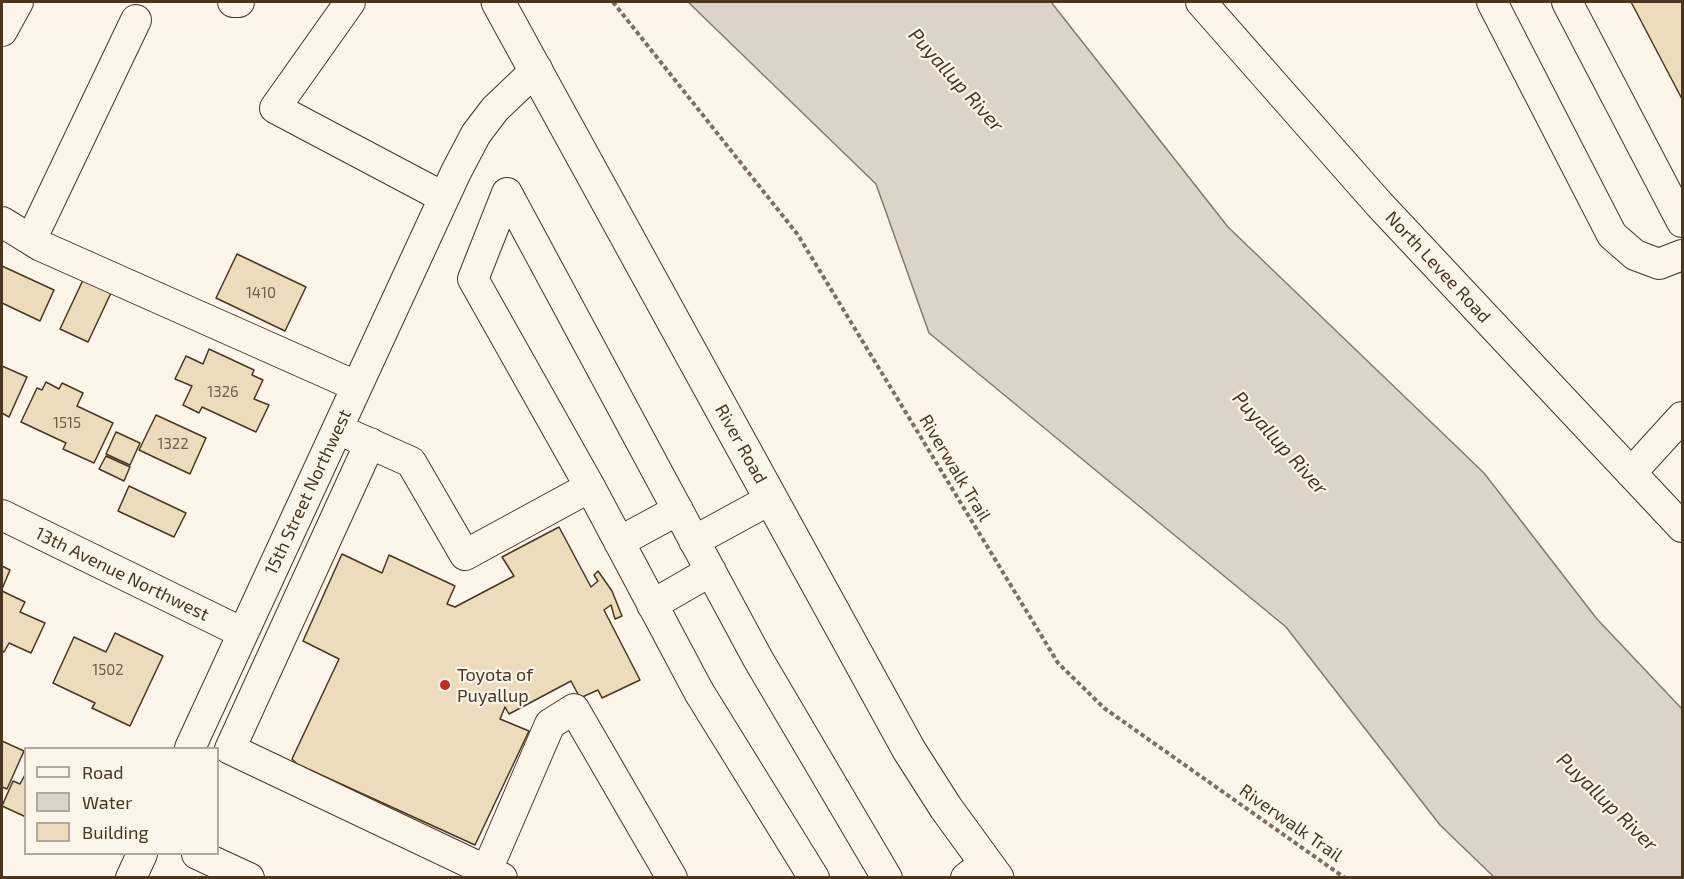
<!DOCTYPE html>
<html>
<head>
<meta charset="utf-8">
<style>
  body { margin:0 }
  #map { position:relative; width:1684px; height:879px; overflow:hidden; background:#fbf6e9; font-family:"Exo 2",sans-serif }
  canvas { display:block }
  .frame { position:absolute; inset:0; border:3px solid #4a3520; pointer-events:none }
  .legend { position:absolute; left:24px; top:747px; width:195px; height:108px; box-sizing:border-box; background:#fbf6e9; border:2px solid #b4a999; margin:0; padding:8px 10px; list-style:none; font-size:18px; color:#4a3520 }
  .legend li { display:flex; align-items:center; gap:12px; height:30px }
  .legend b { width:30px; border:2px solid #b4a999 }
</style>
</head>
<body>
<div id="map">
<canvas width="1684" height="879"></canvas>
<div class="frame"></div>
<ul class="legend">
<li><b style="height:8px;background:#fbf6e9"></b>Road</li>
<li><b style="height:16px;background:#dcd4c6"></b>Water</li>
<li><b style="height:16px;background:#ecdcbc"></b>Building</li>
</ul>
</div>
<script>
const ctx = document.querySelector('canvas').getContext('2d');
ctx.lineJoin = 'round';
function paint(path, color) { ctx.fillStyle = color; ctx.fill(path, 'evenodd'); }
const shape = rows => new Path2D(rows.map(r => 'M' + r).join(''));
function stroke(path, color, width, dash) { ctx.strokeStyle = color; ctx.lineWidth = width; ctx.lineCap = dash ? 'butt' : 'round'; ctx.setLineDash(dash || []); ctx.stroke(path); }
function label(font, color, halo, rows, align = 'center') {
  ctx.font = font + ' "Exo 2",sans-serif'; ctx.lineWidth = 4.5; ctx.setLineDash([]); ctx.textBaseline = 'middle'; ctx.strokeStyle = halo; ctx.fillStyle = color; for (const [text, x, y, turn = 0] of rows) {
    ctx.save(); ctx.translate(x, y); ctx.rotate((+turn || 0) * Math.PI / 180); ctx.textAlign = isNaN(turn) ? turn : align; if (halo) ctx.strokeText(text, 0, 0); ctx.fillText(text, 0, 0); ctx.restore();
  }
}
const water = shape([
  [688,2,1051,2,1228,227,1484,473,1597,619,1682,709,1682,877,1494,877,1440,825,1286,627,929,333,876,184,688,2]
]);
paint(water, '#dcd4c6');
stroke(water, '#887966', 1.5);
const building = shape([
  [1631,2,1682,2,1682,99,1631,2],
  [237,254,306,287,285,331,216,298,237,254],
  [2,266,54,290,40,321,2,303,2,266],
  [83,280,111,293,88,342,60,329,83,280],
  [209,349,254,370,252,375,263,380,254,399,269,405,256,432,202,407,199,413,183,405,192,386,175,379,186,356,203,364,209,349],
  [2,366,27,377,9,417,2,413,2,366],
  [46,382,59,389,62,383,83,393,77,406,113,423,94,463,63,449,66,443,21,422,37,388,42,390,46,382],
  [156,415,206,438,190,474,139,450,156,415],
  [116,432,140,443,130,465,106,454,116,432],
  [106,456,130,467,124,481,99,469,106,456],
  [129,486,186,513,174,537,118,511,129,486],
  [559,527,591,587,598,581,594,575,598,571,612,591,622,616,615,619,611,605,604,610,640,680,602,698,598,690,580,698,571,681,509,714,505,707,500,719,529,731,475,845,297,764,292,759,339,659,303,641,342,554,382,573,389,555,455,586,447,604,455,607,514,576,502,557,559,527],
  [2,566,10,570,2,589,2,566],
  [2,591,25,602,20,612,45,623,31,653,9,643,4,652,2,651,2,591],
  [115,633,163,656,130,726,92,708,95,703,53,683,74,637,106,652,115,633],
  [2,741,24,751,7,789,2,787,2,741],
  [26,773,26,817,2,806,13,781,20,784,26,773]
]);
paint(building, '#ecdcbc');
stroke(building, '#4a3520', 1.5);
const minor = shape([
  [233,2,239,2],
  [350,2,275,108,443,197],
  [1201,2,1379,204,1682,527],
  [1492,2,1612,235,1635,255,1659,264,1682,255],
  [1567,2,1682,222],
  [2,31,18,2],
  [2,222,41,246,356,386],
  [31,240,136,20],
  [353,436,411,462,465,555,590,487],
  [370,443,230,749,502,878],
  [1631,473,1682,417],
  [2,515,243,633],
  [694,541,771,499],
  [619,542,678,510],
  [652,605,711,571],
  [190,748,456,172,476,134,495,109,537,69],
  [197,854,249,878],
  [487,870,550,724,574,709,672,878],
  [131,878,142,854],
  [814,878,699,692,590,487,473,279,507,193,758,659,887,878],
  [966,878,986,862]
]);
const major = shape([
  [498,2,909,750,946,808,997,878]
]);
stroke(minor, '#4a3520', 32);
stroke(major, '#4a3520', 35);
stroke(shape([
  [613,2,798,235,1058,663,1104,708,1345,878]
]), '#7f6f5c', 4, [4.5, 3]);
stroke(minor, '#fbf6e9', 30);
stroke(major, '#fbf6e9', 33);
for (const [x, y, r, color] of [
  [445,685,6,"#c62828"]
]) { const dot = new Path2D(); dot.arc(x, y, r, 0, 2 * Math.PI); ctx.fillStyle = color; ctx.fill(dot); stroke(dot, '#fbf6e9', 2); }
label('15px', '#725f47', null, [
  ["1410",261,293],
  ["1326",223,392],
  ["1515",67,423],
  ["1322",173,444],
  ["1502",108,670]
]);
label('18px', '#4a3520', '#fbf6e9', [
  ["North Levee Road",1438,267,47],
  ["River Road",741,444,61],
  ["Riverwalk Trail",955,468,59],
  ["15th Street Northwest",308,492,-65],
  ["13th Avenue Northwest",122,574,26],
  ["Riverwalk Trail",1291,823,35]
]);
label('18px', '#4a3520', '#fbf6e9', [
  ["Toyota of",457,675],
  ["Puyallup",457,696]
], 'left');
label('italic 20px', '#4a3520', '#fbf6e9', [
  ["Puyallup River",956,80,48],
  ["Puyallup River",1280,443,48],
  ["Puyallup River",1607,802,44]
]);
</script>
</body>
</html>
